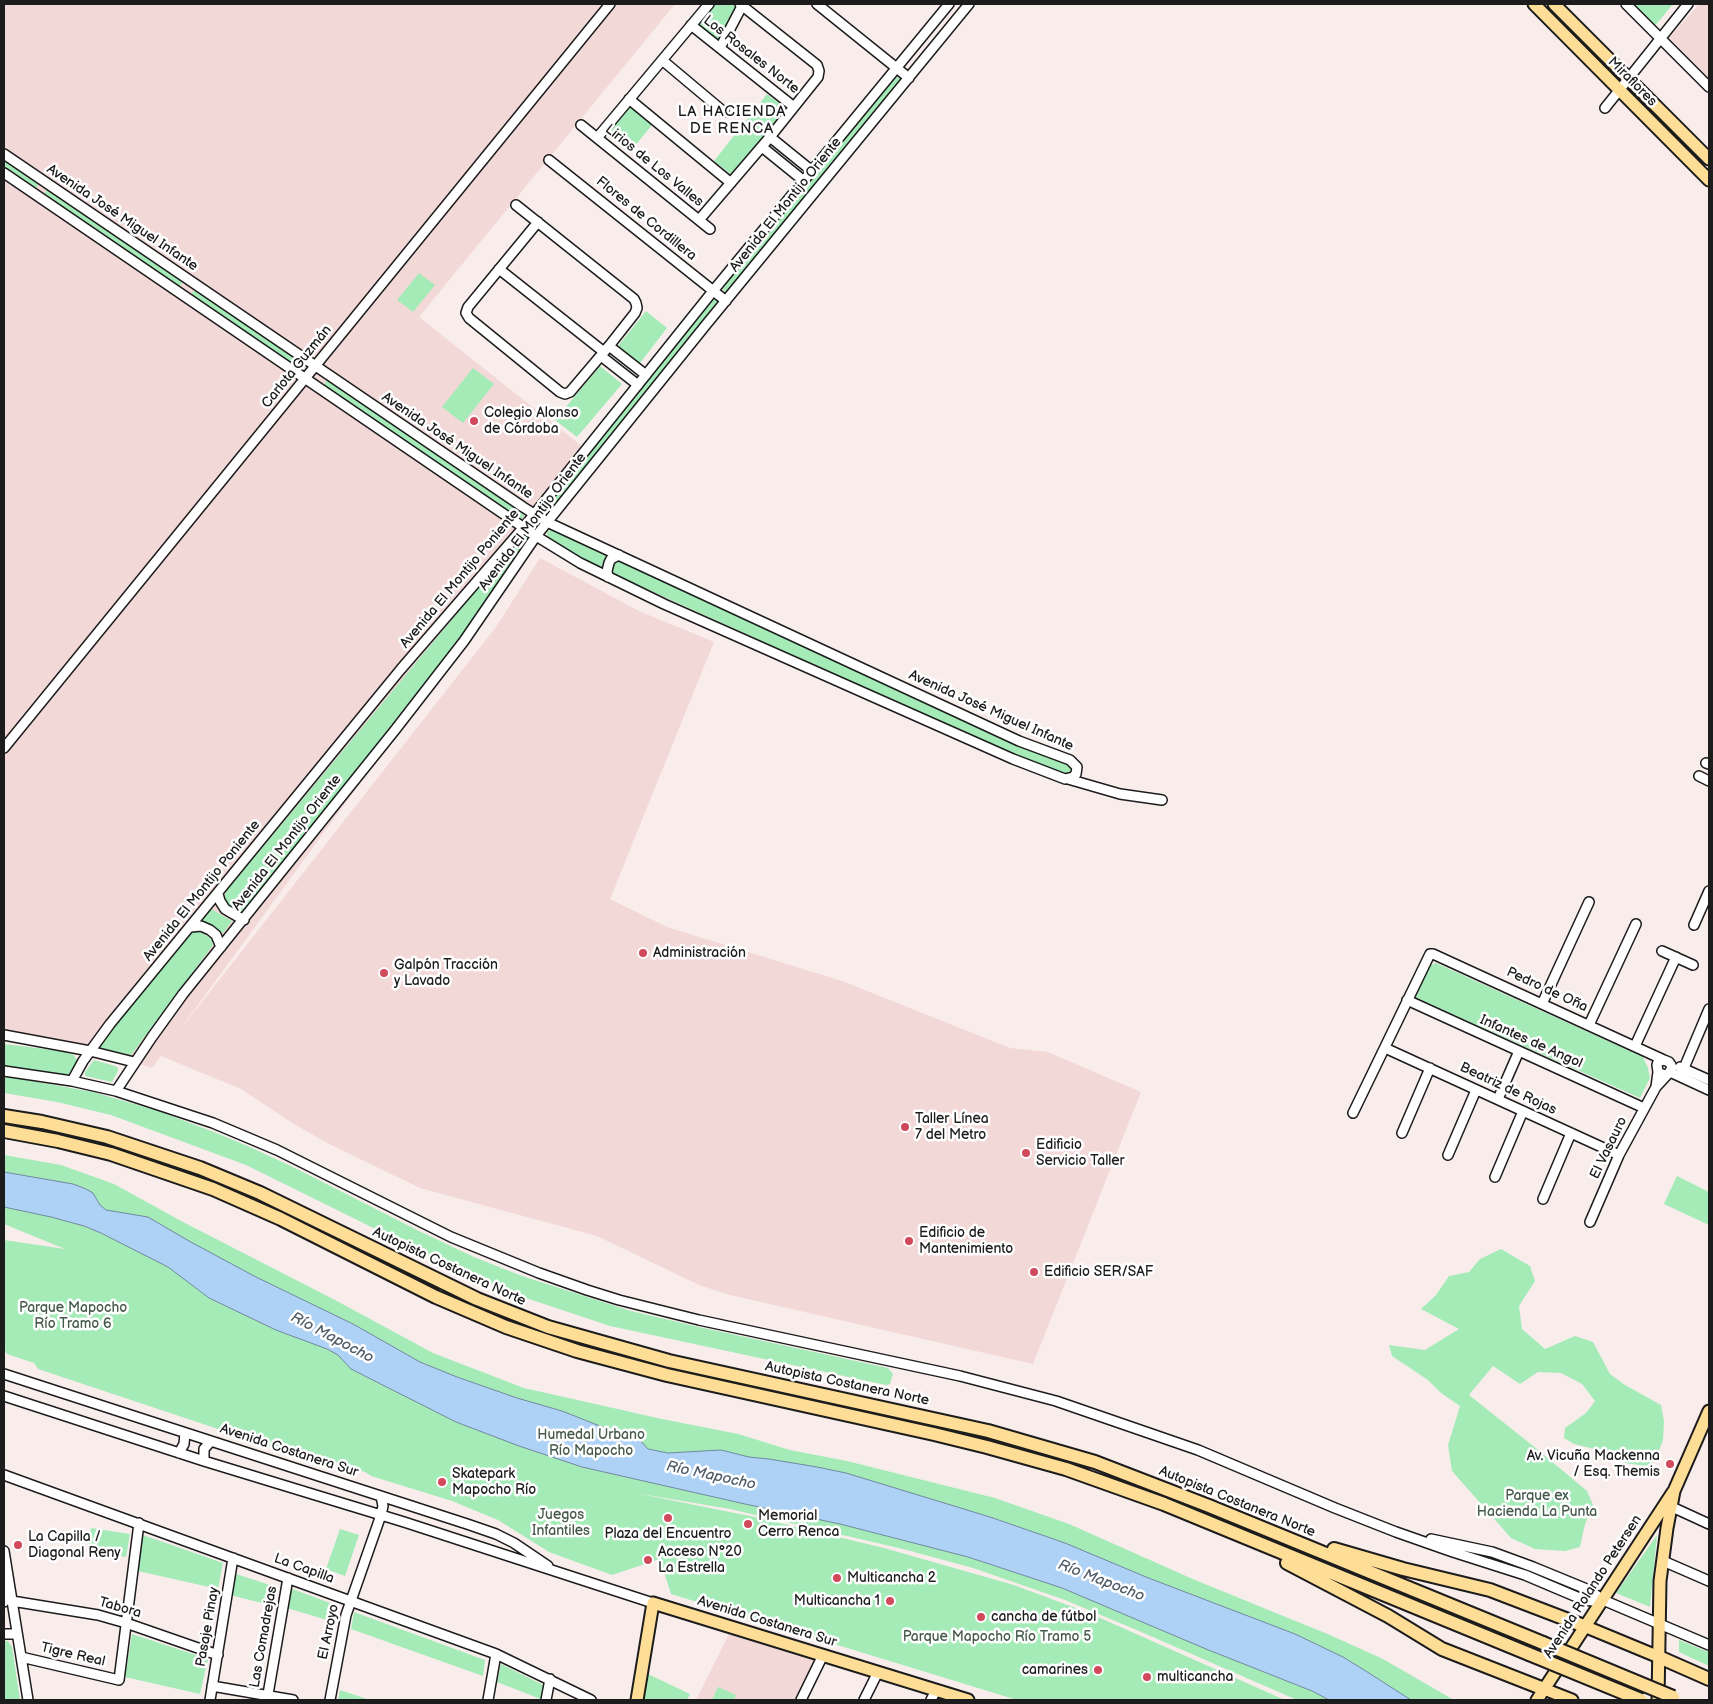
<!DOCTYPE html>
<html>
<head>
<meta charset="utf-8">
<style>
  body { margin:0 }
  #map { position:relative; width:1713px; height:1704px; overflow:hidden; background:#f9edec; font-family:"Balsamiq Sans",sans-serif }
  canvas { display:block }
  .frame { position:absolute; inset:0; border:5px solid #1c1c1c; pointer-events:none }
</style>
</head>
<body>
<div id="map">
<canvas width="1713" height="1704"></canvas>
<div class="frame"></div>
</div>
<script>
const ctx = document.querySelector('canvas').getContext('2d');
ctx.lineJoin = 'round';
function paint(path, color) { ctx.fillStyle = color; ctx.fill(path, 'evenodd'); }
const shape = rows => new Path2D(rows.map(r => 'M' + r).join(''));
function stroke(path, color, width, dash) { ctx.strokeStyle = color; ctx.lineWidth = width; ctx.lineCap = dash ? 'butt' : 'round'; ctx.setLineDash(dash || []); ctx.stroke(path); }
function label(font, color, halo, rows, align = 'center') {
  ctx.font = font + ' "Balsamiq Sans",sans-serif'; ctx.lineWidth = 5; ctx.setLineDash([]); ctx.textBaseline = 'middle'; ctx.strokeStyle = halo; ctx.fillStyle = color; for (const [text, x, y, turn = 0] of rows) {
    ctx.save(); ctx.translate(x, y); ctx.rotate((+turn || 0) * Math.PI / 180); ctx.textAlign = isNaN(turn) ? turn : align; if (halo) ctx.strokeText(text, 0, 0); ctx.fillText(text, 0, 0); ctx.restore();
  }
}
paint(shape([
  [4,4,675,4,419,317,583,447,533,509,550,523,176,1035,496,627,540,558,639,611,714,642,610,899,667,927,842,981,1010,1048,1048,1052,1141,1092,1033,1364,730,1295,699,1285,597,1236,420,1188,329,1144,294,1124,241,1089,161,1056,152,1068,86,1047,4,1034],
  [1699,4,1709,4,1709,79,1669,38],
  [729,1634,815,1660,794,1700,696,1700]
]), '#f2d8d6');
paint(shape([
  [713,4,734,4,738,7,719,43,696,25],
  [1632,4,1673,4,1654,27],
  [895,77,900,78,901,81,727,293,724,291,723,289,726,283],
  [767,94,786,109,733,176,714,161],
  [630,106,652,125,629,153,607,134],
  [4,159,36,180,38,184,37,187,33,188,4,169],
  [47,189,183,281,179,287,44,195],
  [419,273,435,285,413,312,397,300],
  [196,288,298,358,299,362,294,365,191,295],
  [714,299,719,301,718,305,548,514,544,514,541,512,547,503],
  [646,311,667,328,640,363,618,346],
  [600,366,622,384,577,437,555,420],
  [473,368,494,384,463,423,442,407],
  [327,380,523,511,524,516,522,519,517,518,325,387,325,383],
  [552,529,606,556,601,569,547,539,547,532],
  [523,534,529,536,530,539,469,626,248,908,244,911,240,912,225,905,223,899,227,890],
  [618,560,1039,754,1069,764,1071,767,1071,773,1062,773,1019,758,616,575,611,570,612,564],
  [211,909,232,921,223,933,202,920],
  [192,929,196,930,211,938,213,945,131,1055,100,1048,102,1042],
  [1436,963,1643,1057,1648,1068,1650,1078,1640,1098,1414,997,1431,965],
  [4,1044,61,1051,74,1055,77,1061,67,1077,4,1066],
  [94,1060,115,1066,118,1068,118,1071,112,1082,85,1076,85,1072],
  [4,1076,93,1092,158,1111,214,1132,250,1147,295,1168,419,1231,474,1257,522,1276,631,1311,699,1327,888,1368,893,1374,890,1384,886,1385,610,1326,511,1293,428,1255,246,1165,111,1115,57,1102,4,1093],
  [4,1155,61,1165,114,1184,183,1222,335,1300,433,1353,524,1388,662,1419,738,1434,790,1450,847,1461,995,1498,1069,1524,1195,1580,1330,1635,1383,1659,1454,1700,1297,1700,1139,1631,1065,1600,973,1568,903,1549,730,1509,635,1493,755,1517,884,1548,1014,1585,1089,1613,1285,1700,1058,1700,1054,1699,1017,1700,671,1594,660,1559,612,1575,549,1552,498,1520,452,1501,371,1476,365,1472,332,1461,320,1463,38,1369,34,1363,7,1354,4,1349,4,1240,65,1249,4,1224],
  [1677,1176,1709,1192,1709,1225,1664,1204],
  [1501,1249,1530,1266,1535,1281,1519,1306,1522,1329,1545,1349,1575,1336,1593,1342,1610,1374,1625,1385,1661,1405,1664,1421,1663,1440,1655,1461,1646,1466,1625,1463,1602,1451,1574,1444,1564,1438,1565,1428,1586,1413,1595,1401,1582,1384,1561,1373,1538,1372,1520,1384,1493,1366,1469,1395,1532,1445,1587,1491,1593,1505,1585,1524,1580,1547,1565,1551,1535,1549,1511,1538,1452,1471,1448,1445,1460,1406,1441,1393,1428,1380,1392,1356,1389,1345,1425,1350,1459,1329,1421,1309,1436,1295,1449,1276,1469,1272,1480,1259],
  [91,1528,130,1534,126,1557,87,1551],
  [340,1529,359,1535,345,1576,326,1569],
  [143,1535,223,1563,218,1589,138,1571],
  [1657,1535,1650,1607,1616,1593],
  [233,1573,273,1586,270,1605,230,1595],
  [290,1588,338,1606,337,1623,287,1608],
  [354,1612,485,1660,483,1676,351,1629],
  [132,1634,208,1659,200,1694,125,1677],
  [1679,1640,1709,1652,1709,1666,1679,1652],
  [4,1641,8,1641,12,1647,20,1700,4,1700],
  [501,1664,545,1686,543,1700,497,1682],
  [648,1674,690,1694,687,1700,643,1700],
  [718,1687,736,1695,734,1700,712,1700],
  [340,1690,370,1700,338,1700]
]), '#a4ebb8');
const water = shape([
  [4,1172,73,1184,86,1189,93,1193,100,1205,106,1210,148,1217,189,1241,256,1277,353,1324,420,1362,457,1377,517,1398,562,1411,605,1428,623,1433,638,1438,648,1449,668,1453,721,1450,749,1457,769,1459,817,1467,846,1473,990,1517,1065,1543,1146,1577,1295,1634,1343,1657,1369,1673,1411,1700,1329,1700,1312,1691,1206,1649,1062,1588,968,1557,840,1524,745,1504,582,1467,519,1446,456,1422,351,1369,338,1355,327,1349,276,1330,209,1298,168,1267,101,1233,84,1226,51,1217,4,1207,4,1172]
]);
paint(water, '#add2f6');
stroke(water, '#73899f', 1);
const minor = shape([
  [817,4,909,78],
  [1626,4,1709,87],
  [691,25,794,107],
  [720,48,742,6],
  [662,60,724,112],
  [629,99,731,183],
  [1605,108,1688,4],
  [581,125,710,229],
  [770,137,812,171],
  [597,138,709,4],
  [762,147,804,181],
  [4,154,523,507,547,522,1019,741,1070,760,1077,767,1076,774,1073,777,1065,779,1013,759,664,604,580,563,536,536,4,173],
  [549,160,726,301],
  [516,205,634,299,636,303,637,308,635,313,609,346,570,392,565,394,560,392,469,318,466,313,468,307,538,222],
  [699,220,770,137,818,77,819,71,817,65,740,4],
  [499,269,604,352],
  [609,346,646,375],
  [601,356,638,385],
  [608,577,607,571,609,563,611,559,619,555],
  [4,748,610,4],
  [1706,763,1709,764],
  [1699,776,1709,781],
  [1068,779,1120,794,1162,800],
  [218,894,220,901,225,909,244,920],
  [1694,925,1709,891],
  [191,927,201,926,210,930,216,935,221,947],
  [1662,951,1693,965],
  [1407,1000,1644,1108],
  [1542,1004,1589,902],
  [1589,1025,1636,924],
  [4,1035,90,1051,134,1062],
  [1635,1046,1676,957],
  [1385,1048,1619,1155],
  [1680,1067,1709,1080],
  [1684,1068,1709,1009],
  [4,1071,72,1081,116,1091,213,1123,277,1150,451,1237,539,1273,587,1290,619,1300,699,1320,960,1376,1056,1401,1198,1450,1335,1508,1396,1532,1453,1552,1525,1575,1584,1600,1593,1601,1603,1600],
  [1670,1072,1709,1090],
  [72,1081,83,1061,110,1024,401,669,524,527,713,291,949,4],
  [1656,1087,1658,1072,1657,1065,1658,1062,1664,1060,1669,1062,1671,1065,1672,1068,1668,1074,1664,1075,1658,1072],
  [116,1091,152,1037,183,994,395,730,464,641,536,536,705,326,969,4],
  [1498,1099,1519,1051],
  [1353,1113,1430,954,1433,954,1664,1060],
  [1402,1133,1430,1068],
  [1448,1155,1476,1090],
  [1495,1177,1523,1111],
  [1543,1199,1571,1133],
  [1590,1222,1619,1155,1656,1087,1668,1074],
  [4,1374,467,1524,496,1534,514,1543,548,1566],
  [4,1396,204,1461,404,1522,653,1603],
  [179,1453,184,1444,185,1433],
  [204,1461,204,1449,210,1442],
  [4,1475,496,1654,591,1700],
  [1672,1507,1709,1524],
  [1431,1539,1492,1552,1533,1567,1589,1590,1603,1600,1709,1645],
  [4,1551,28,1700],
  [1663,1561,1709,1581],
  [12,1601,98,1615,126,1623,218,1655],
  [4,1602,9,1587],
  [4,1634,17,1634],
  [21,1657,119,1680,139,1523],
  [212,1686,293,1700],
  [210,1700,233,1558],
  [267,1700,288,1578],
  [330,1700,346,1615,381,1515,383,1506,381,1496],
  [488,1700,496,1654],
  [546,1700,550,1679],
  [801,1700,823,1655],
  [864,1700,878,1672],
  [931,1700,936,1690]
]);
const major = shape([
  [1534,4,1709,180],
  [1554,4,1709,159],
  [1584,1626,1659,1657],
  [1544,1689,1572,1700],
  [637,1700,653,1603,968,1700],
  [1537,1700,1673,1492],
  [1658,1700,1660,1581,1667,1528,1674,1491,1709,1411]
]);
const highway = shape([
  [4,1116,42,1122,107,1137,200,1168,260,1193,477,1299,548,1327,669,1361,988,1431,1095,1462,1209,1506,1543,1643],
  [4,1131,58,1141,111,1154,213,1189,281,1219,436,1297,506,1327,577,1351,667,1375,934,1434,987,1447,1066,1469,1164,1504,1529,1654],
  [1334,1549,1403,1569,1490,1590,1584,1626],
  [1287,1563,1388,1616,1442,1649,1544,1689],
  [1659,1657,1709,1679]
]);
stroke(minor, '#1c1c1c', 12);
stroke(major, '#1c1c1c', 15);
stroke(highway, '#1c1c1c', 16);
stroke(minor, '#fff', 9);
stroke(major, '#fedd96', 11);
stroke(highway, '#fedd96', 12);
const highwayBridge = shape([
  [1543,1643,1673,1697],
  [1529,1654,1641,1700]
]);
stroke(highwayBridge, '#1c1c1c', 16, []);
stroke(highwayBridge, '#fedd96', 12);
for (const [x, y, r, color] of [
  [474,421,5,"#d1495b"],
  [643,953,5,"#d1495b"],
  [384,973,5,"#d1495b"],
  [905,1127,5,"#d1495b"],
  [1026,1153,5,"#d1495b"],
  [909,1241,5,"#d1495b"],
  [1034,1272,5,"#d1495b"],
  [1670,1464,5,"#d1495b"],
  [442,1482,5,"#d1495b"],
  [668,1518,5,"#d1495b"],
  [748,1524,5,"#d1495b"],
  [18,1545,5,"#d1495b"],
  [648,1560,5,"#d1495b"],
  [837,1578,5,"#d1495b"],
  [890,1601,5,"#d1495b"],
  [981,1617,5,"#d1495b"],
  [1098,1670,5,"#d1495b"],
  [1147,1677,5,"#d1495b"]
]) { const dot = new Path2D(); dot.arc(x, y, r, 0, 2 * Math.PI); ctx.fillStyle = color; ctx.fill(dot); stroke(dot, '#fff', 2); }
label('14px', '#1c1c1c', '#fff', [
  ["Los Rosales Norte",751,55,38],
  ["Miraflores",1632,82,45],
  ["Lirios de Los Valles",654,166,39],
  ["Avenida El Montijo Oriente",786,205,-51],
  ["Avenida José Miguel Infante",122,218,34],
  ["Flores de Cordillera",646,219,39],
  ["Carlota Guzmán",297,367,-51],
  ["Avenida José Miguel Infante",457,446,34],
  ["Avenida El Montijo Oriente",533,522,-53],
  ["Avenida El Montijo Poniente",460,579,-50],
  ["Avenida José Miguel Infante",991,711,24],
  ["Avenida El Montijo Oriente",287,843,-52],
  ["Avenida El Montijo Poniente",202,891,-51],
  ["Pedro de Oña",1547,990,25],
  ["Infantes de Angol",1531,1042,24],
  ["Beatriz de Rojas",1508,1089,25],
  ["El Vasauro",1609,1148,-64],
  ["Autopista Costanera Norte",449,1267,25],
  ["Autopista Costanera Norte",847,1384,12],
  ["Avenida Costanera Sur",289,1451,18],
  ["Autopista Costanera Norte",1237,1502,22],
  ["La Capilla",304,1569,20],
  ["Avenida Rolando Petersen",1593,1587,-57],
  ["Tabora",120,1608,16],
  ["Avenida Costanera Sur",767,1622,17],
  ["Pasaje Pinay",208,1627,-80],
  ["El Arroyo",329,1632,-78],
  ["Las Comadrejas",264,1637,-80],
  ["Tigre Real",73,1655,13]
]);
label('14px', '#1c1c1c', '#fff', [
  ["Colegio Alonso",484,413],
  ["de Córdoba",484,429],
  ["Administración",653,953],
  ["Galpón Tracción",394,965],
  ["y Lavado",394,981],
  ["Taller Línea",915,1119],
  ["7 del Metro",915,1135],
  ["Edificio",1036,1145],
  ["Servicio Taller",1036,1161],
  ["Edificio de",919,1233],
  ["Mantenimiento",919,1249],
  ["Edificio SER/SAF",1044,1272],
  ["Av. Vicuña Mackenna",1660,1456,"right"],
  ["/ Esq. Themis",1660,1472,"right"],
  ["Skatepark",452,1474],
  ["Mapocho Río",452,1490],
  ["Memorial",758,1516],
  ["Cerro Renca",758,1532],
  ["Plaza del Encuentro",668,1534,"center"],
  ["La Capilla /",28,1537],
  ["Diagonal Reny",28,1553],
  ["Acceso N°20",658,1552],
  ["La Estrella",658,1568],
  ["Multicancha 2",847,1578],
  ["Multicancha 1",880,1601,"right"],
  ["cancha de fútbol",991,1617],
  ["camarines",1088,1670,"right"],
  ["multicancha",1157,1677]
], 'left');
label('14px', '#455a4b', '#fff', [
  ["Parque Mapocho",73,1308],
  ["Río Tramo 6",73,1324],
  ["Humedal Urbano",591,1435],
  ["Río Mapocho",591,1451],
  ["Parque ex",1537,1496],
  ["Hacienda La Punta",1537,1512],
  ["Juegos",561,1515],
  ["Infantiles",561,1531],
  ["Parque Mapocho Río Tramo 5",997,1637]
]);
ctx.letterSpacing = '1px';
label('15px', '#1c1c1c', '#fff', [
  ["LA HACIENDA",732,112],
  ["DE RENCA",732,129]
]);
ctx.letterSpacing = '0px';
label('italic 15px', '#4f5c68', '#fff', [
  ["Río Mapocho",332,1338,28],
  ["Río Mapocho",711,1476,12],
  ["Río Mapocho",1101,1581,21]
]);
</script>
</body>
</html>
